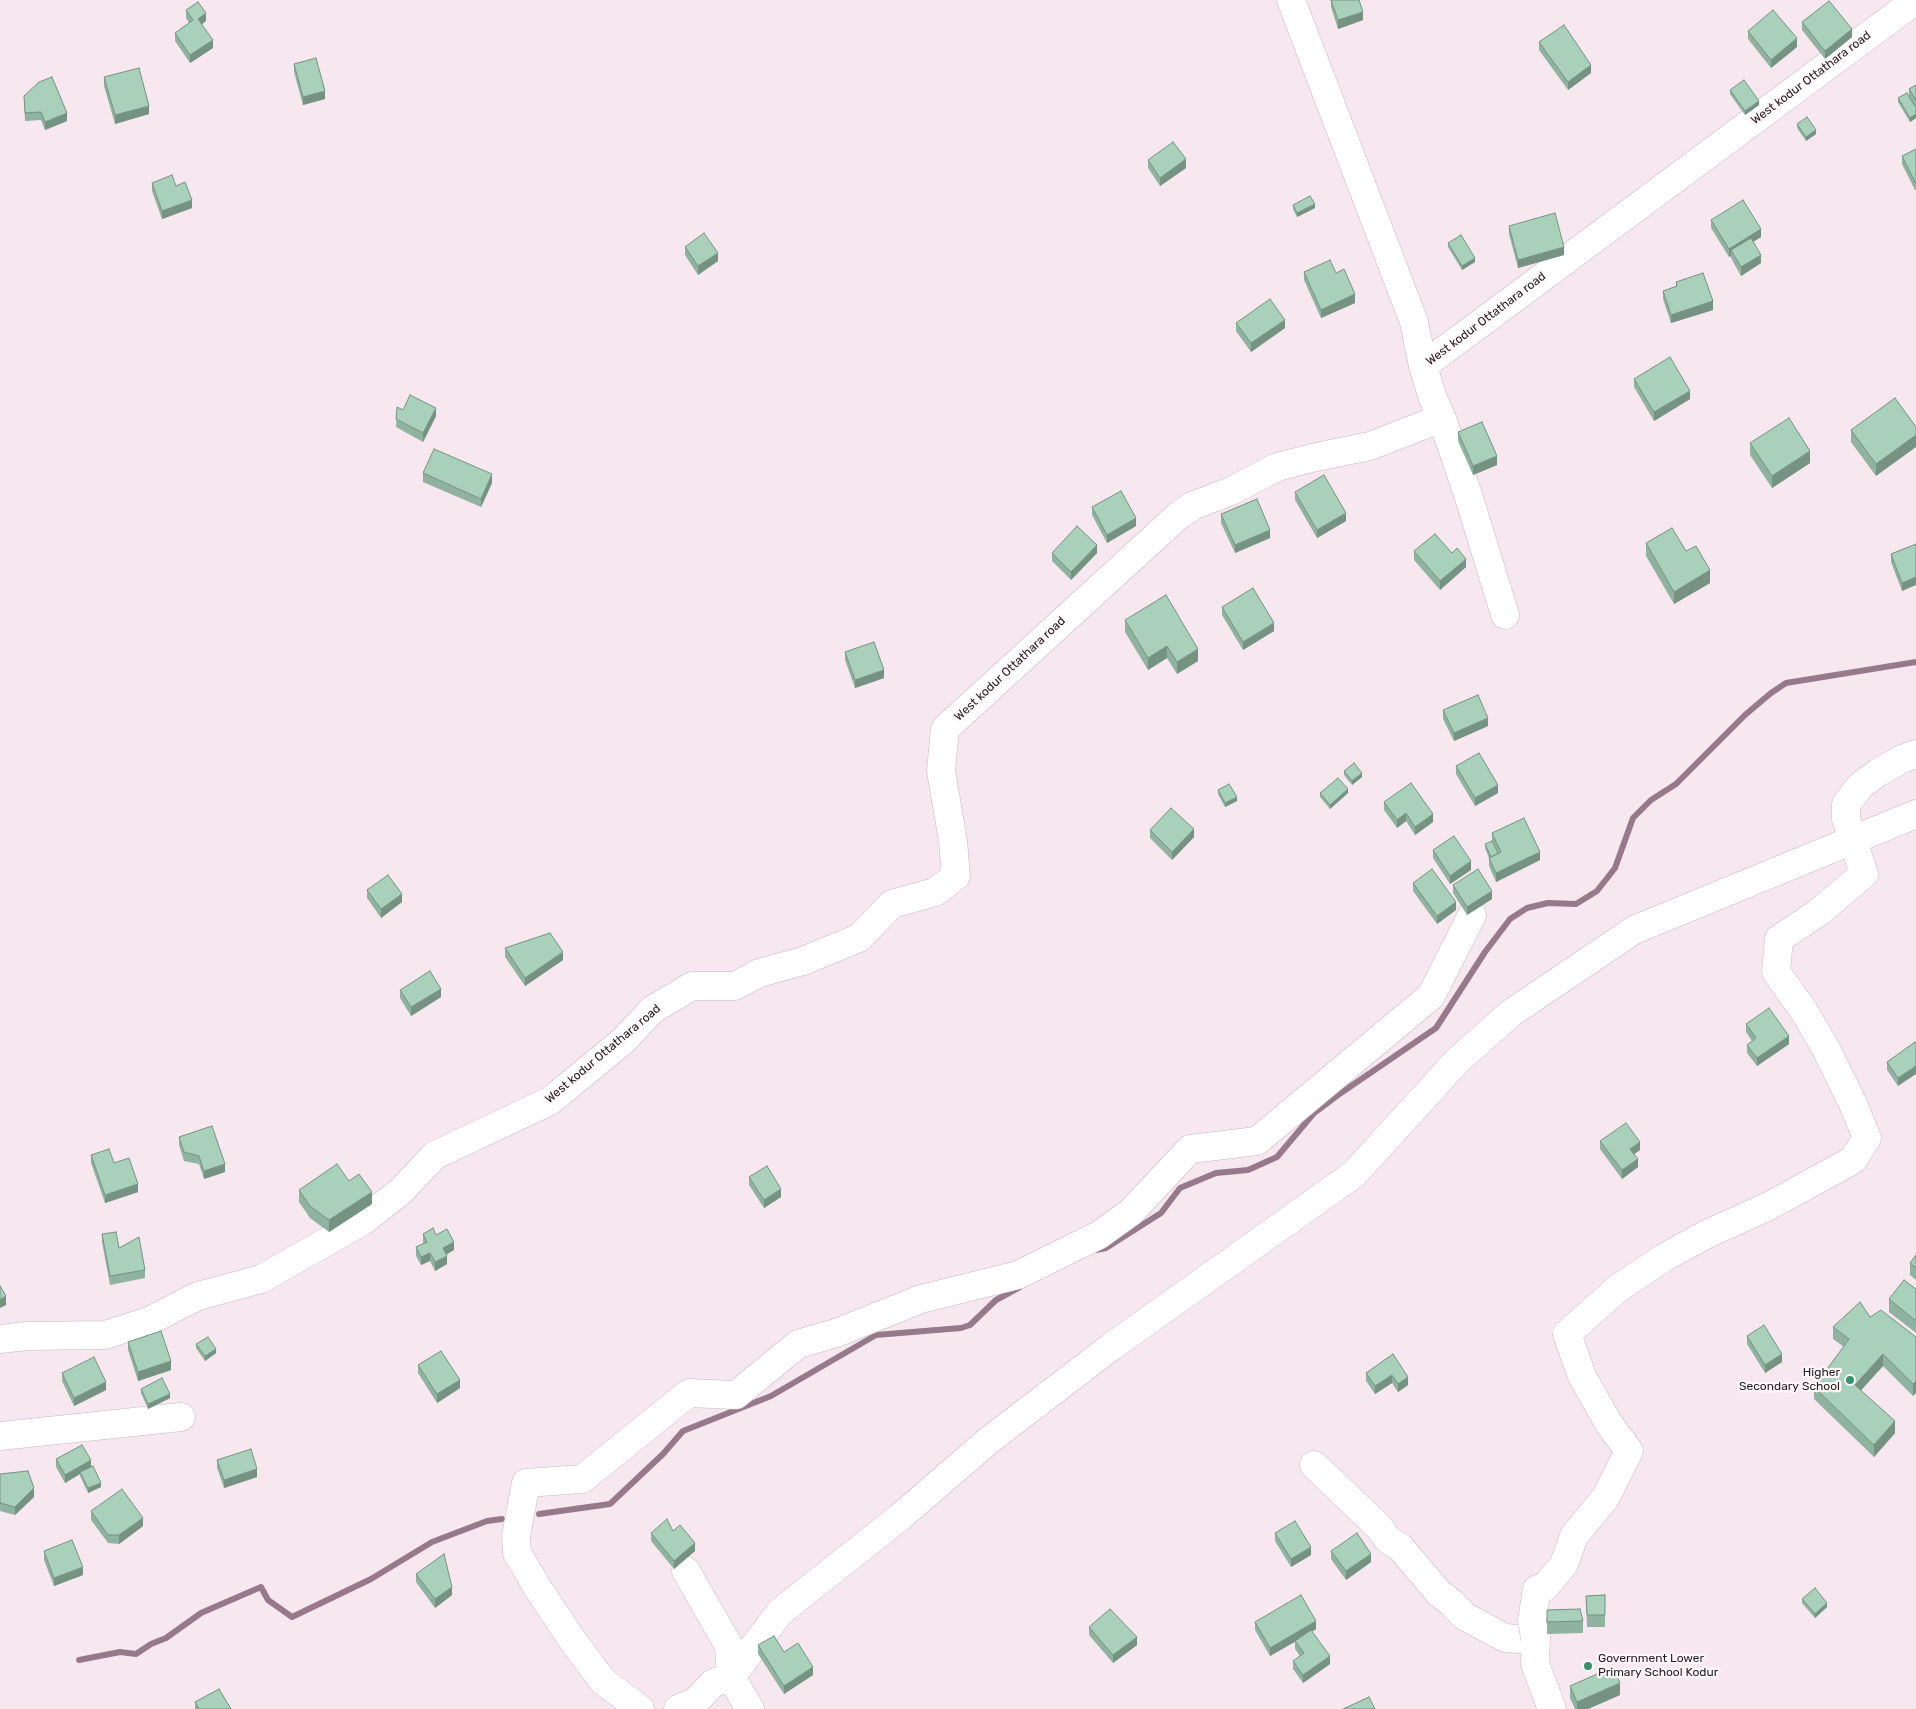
<!DOCTYPE html>
<html>
<head>
<meta charset="utf-8">
<style>
  body { margin:0 }
  canvas { display:block; background:#f7e7ef }
</style>
</head>
<body>
<canvas width="1916" height="1709"></canvas>
<script>
const ctx = document.querySelector('canvas').getContext('2d');
ctx.lineJoin = 'round';
const shape = rows => new Path2D(rows.map(r => 'M' + r).join(''));
function stroke(path, color, width, dash) { ctx.strokeStyle = color; ctx.lineWidth = width; ctx.lineCap = dash ? 'butt' : 'round'; ctx.setLineDash(dash || []); ctx.stroke(path); }
function paint(path, color) { ctx.fillStyle = color; ctx.fill(path, 'evenodd'); }
function label(font, color, halo, rows, align = 'center') {
  ctx.font = font + ' Rubik,sans-serif'; ctx.lineWidth = 4.5; ctx.setLineDash([]); ctx.textBaseline = 'middle'; ctx.strokeStyle = halo; ctx.fillStyle = color; for (const [text, x, y, turn = 0] of rows) {
    ctx.save(); ctx.translate(x, y); ctx.rotate((+turn || 0) * Math.PI / 180); ctx.textAlign = isNaN(turn) ? turn : align; if (halo) ctx.strokeText(text, 0, 0); ctx.fillText(text, 0, 0); ctx.restore();
  }
}
stroke(shape([
  [1096,1250,1106,1248,1161,1213,1180,1188,1216,1173,1248,1170,1277,1157,1314,1113,1338,1095,1436,1028,1485,952,1510,919,1527,908,1548,903,1576,904,1597,891,1615,868,1633,818,1651,800,1676,784,1745,715,1771,693,1786,683,1916,662],
  [539,1514,610,1504,663,1454,683,1431,771,1396,876,1335,961,1328,970,1325,996,1300,1020,1287],
  [79,1660,120,1652,136,1654,151,1644,166,1638,201,1613,261,1587,268,1600,292,1617,371,1579,432,1542,487,1521,502,1519]
]), '#967a89', 6);
const minor = shape([
  [1423,366,1916,0],
  [1442,418,1470,501,1505,615],
  [0,1339,27,1336,105,1335,149,1321,198,1296,261,1279,363,1221,401,1191,435,1155,550,1101,624,1040,652,1010,692,986,735,986,759,973,803,961,859,938,892,904,935,892,956,876,953,841,941,771,945,729,1178,516,1192,506,1231,491,1277,467,1316,457,1370,446,1442,418,1433,399,1423,366,1414,322,1291,0],
  [0,1436,181,1417],
  [1314,1465,1380,1528,1387,1539,1400,1547,1439,1593,1453,1604,1464,1616,1505,1638,1519,1639,1536,1636,1535,1664,1552,1709],
  [686,1571,729,1646,731,1677,780,1612,900,1517,988,1441,1111,1347,1354,1174,1456,1062,1511,1013,1634,930,1916,814],
  [1532,1621,1537,1589,1545,1587,1564,1564,1574,1536,1606,1497,1629,1451,1609,1424,1582,1376,1567,1334,1617,1289,1665,1257,1707,1234,1769,1206,1853,1160,1867,1138,1853,1104,1826,1049,1804,1011,1776,972,1779,939,1819,912,1864,874,1846,819,1846,804,1861,785,1879,772,1902,759,1916,754],
  [640,1709,603,1681,573,1641,539,1590,517,1553,516,1536,526,1483,582,1479,689,1393,736,1395,798,1344,836,1333,921,1299,1018,1275,1099,1235,1131,1212,1190,1149,1257,1141,1431,996,1472,915],
  [678,1709,696,1701,713,1683,731,1677,750,1709]
]);
stroke(minor, '#c8b8c0', 29);
stroke(minor, '#fff', 28);
const minorBridge = shape([
  [1532,1621,1535,1638]
]);
stroke(minorBridge, '#c8b8c0', 29, []);
stroke(minorBridge, '#fff', 28);
paint(shape([
  [1331,0,1359,0,1363,20,1338,29,1331,7],
  [186,10,206,21,202,24,213,48,190,63,175,41,175,33,189,23,186,18],
  [1802,22,1852,37,1825,59,1802,30],
  [1748,31,1797,47,1771,68,1748,39],
  [1539,42,1591,73,1568,90,1539,50],
  [294,64,325,99,303,105,294,72],
  [104,77,149,114,115,124,104,86],
  [1916,85,1916,118,1910,122,1898,102,1898,98,1909,96,1909,89],
  [1730,90,1759,105,1745,115,1730,94],
  [24,96,67,121,45,130,41,120,25,121],
  [1797,124,1816,134,1806,141,1797,128],
  [1916,149,1916,190,1915,190,1902,164,1902,156],
  [1148,160,1186,168,1160,186,1148,168],
  [152,183,176,186,192,208,162,219,152,191],
  [1293,205,1315,208,1297,217,1293,209],
  [1711,220,1761,237,1753,242,1761,263,1741,276,1731,258,1731,256,1729,257,1711,228],
  [1509,226,1564,255,1518,268,1509,234],
  [1448,243,1475,262,1462,270,1448,247],
  [685,247,718,261,698,275,685,255],
  [1304,272,1336,273,1355,303,1321,318,1304,280],
  [1676,282,1713,310,1671,323,1663,299,1663,291,1676,286],
  [1236,323,1285,328,1251,352,1236,331],
  [1634,379,1690,399,1654,421,1634,387],
  [1895,398,1876,476,1851,442,1851,430],
  [397,407,403,410,436,416,423,442,396,427],
  [1458,432,1497,465,1473,475,1458,441],
  [1750,443,1810,463,1772,488,1750,455],
  [423,473,492,483,481,507,423,482],
  [1295,492,1346,521,1317,538,1295,500],
  [1092,507,1136,526,1107,543,1092,515],
  [1221,514,1270,538,1235,553,1221,523],
  [1646,543,1686,551,1710,583,1674,604,1646,556],
  [1916,544,1902,591,1891,562,1891,554],
  [1414,551,1452,553,1466,567,1440,590,1414,560],
  [1052,553,1097,553,1071,580,1052,561],
  [1222,607,1274,631,1243,650,1222,615],
  [1125,620,1198,661,1177,674,1167,658,1148,670,1125,632],
  [845,652,884,678,855,688,845,660],
  [1443,710,1488,726,1454,741,1443,719],
  [1456,766,1498,793,1475,806,1456,774],
  [1344,771,1362,777,1352,785,1344,775],
  [1218,790,1237,801,1225,807,1218,794],
  [1320,793,1348,793,1330,809,1320,797],
  [1384,802,1433,822,1415,835,1406,821,1397,828,1384,810],
  [1150,830,1194,837,1172,860,1150,838],
  [1492,833,1540,860,1496,882,1489,866,1489,858,1485,848,1485,844,1498,853,1492,841],
  [1433,850,1471,870,1450,884,1433,858],
  [1413,883,1456,910,1437,924,1413,891],
  [1453,885,1492,899,1467,915,1453,893],
  [367,890,402,902,381,918,367,898],
  [505,948,563,960,525,986,505,957],
  [400,990,441,997,411,1016,400,998],
  [1746,1024,1789,1044,1757,1066,1747,1053,1747,1045,1752,1041,1746,1032],
  [1916,1044,1898,1086,1887,1070,1887,1062],
  [179,1137,225,1172,204,1179,199,1164,184,1161,179,1145],
  [1600,1141,1640,1150,1634,1154,1638,1167,1622,1179,1600,1149],
  [91,1155,114,1163,138,1192,105,1203,91,1163],
  [749,1177,781,1197,764,1208,749,1185],
  [349,1181,372,1204,329,1232,310,1218,299,1202,299,1190],
  [102,1234,145,1270,145,1278,110,1285,102,1242],
  [423,1234,436,1235,454,1250,446,1255,447,1264,435,1271,430,1261,421,1265,416,1256,416,1247,423,1244],
  [1916,1255,1916,1280,1910,1275,1910,1263],
  [1916,1289,1916,1333,1889,1312,1889,1299],
  [1870,1317,1916,1337,1913,1396,1883,1366,1861,1390,1895,1433,1874,1457,1814,1399,1814,1387,1844,1347,1833,1339,1833,1327],
  [1747,1336,1782,1362,1765,1373,1747,1344],
  [128,1342,171,1370,138,1381,128,1350],
  [196,1344,216,1353,205,1361,196,1348],
  [1393,1354,1408,1385,1398,1392,1392,1383,1375,1394,1366,1381,1366,1373],
  [418,1365,460,1388,437,1403,418,1373],
  [62,1373,106,1390,74,1406,62,1381],
  [141,1389,170,1398,148,1409,141,1393],
  [56,1459,91,1467,101,1487,88,1493,80,1476,80,1474,65,1483,56,1467],
  [217,1460,257,1477,224,1488,217,1468],
  [0,1474,34,1497,15,1515,0,1511],
  [91,1511,143,1526,119,1544,108,1543,91,1520],
  [673,1531,695,1551,674,1569,651,1541,651,1533],
  [1275,1533,1311,1555,1291,1567,1275,1541],
  [44,1551,83,1575,54,1586,44,1560],
  [1331,1551,1371,1562,1346,1580,1331,1559],
  [416,1574,452,1595,435,1608,416,1582],
  [1605,1595,1605,1627,1587,1627,1586,1596],
  [1802,1599,1827,1607,1815,1618,1802,1603],
  [1547,1610,1583,1621,1583,1633,1547,1634],
  [1255,1622,1316,1629,1312,1632,1330,1664,1303,1683,1293,1669,1293,1661,1300,1656,1295,1649,1295,1642,1270,1656,1255,1630],
  [1089,1627,1137,1645,1113,1663,1089,1635],
  [758,1645,813,1675,784,1694,758,1654],
  [1570,1686,1620,1695,1588,1709,1575,1709,1570,1698],
  [195,1702,231,1709,195,1709]
]), '#90b3a1');
paint(shape([
  [1363,12,1363,20,1338,29,1338,20],
  [206,13,206,21,198,27,198,19],
  [1852,29,1852,37,1825,59,1825,51],
  [1797,38,1797,47,1771,68,1771,60],
  [213,40,213,48,190,63,190,55],
  [1591,65,1591,73,1568,90,1568,82],
  [325,91,325,99,303,105,303,97],
  [1759,101,1759,105,1745,115,1745,111],
  [149,106,149,114,115,124,115,115],
  [67,113,67,121,45,130,45,122],
  [1916,114,1916,118,1910,122,1910,118],
  [1816,130,1816,134,1806,141,1806,137],
  [1186,159,1186,168,1160,186,1160,178],
  [192,200,192,208,162,219,162,211],
  [1315,204,1315,208,1297,217,1297,213],
  [1761,229,1761,237,1733,254,1731,250,1731,256,1729,257,1729,249],
  [1564,247,1564,255,1518,268,1518,260],
  [718,253,718,261,698,275,698,266],
  [1761,255,1761,263,1741,276,1741,267],
  [1475,258,1475,262,1462,270,1462,266],
  [1355,294,1355,303,1321,318,1321,310],
  [1713,301,1713,310,1671,323,1671,315],
  [1285,320,1285,328,1251,352,1251,343],
  [1690,391,1690,399,1654,421,1654,412],
  [436,408,436,416,423,442,423,433],
  [1916,435,1916,447,1876,476,1876,464],
  [1810,451,1810,463,1772,488,1772,476],
  [1497,456,1497,465,1473,475,1473,466],
  [492,474,492,483,481,507,481,499],
  [1346,513,1346,521,1317,538,1317,530],
  [1136,518,1136,526,1107,543,1107,535],
  [1270,530,1270,538,1235,553,1235,545],
  [1097,545,1097,553,1071,580,1071,572],
  [1466,559,1466,567,1440,590,1440,581],
  [1710,570,1710,583,1674,604,1674,592],
  [1916,577,1916,585,1902,591,1902,583],
  [1274,623,1274,631,1243,650,1243,642],
  [1167,646,1167,658,1148,670,1148,658],
  [1198,649,1198,661,1177,674,1177,662],
  [884,670,884,678,855,688,855,680],
  [1488,718,1488,726,1454,741,1454,733],
  [1362,773,1362,777,1352,785,1352,781],
  [1498,785,1498,793,1475,806,1475,798],
  [1348,789,1348,793,1330,809,1330,805],
  [1237,797,1237,801,1225,807,1225,803],
  [1406,813,1406,821,1397,828,1397,820],
  [1433,814,1433,822,1415,835,1415,827],
  [1194,829,1194,837,1172,860,1172,852],
  [1540,852,1540,860,1496,882,1496,873],
  [1471,861,1471,870,1450,884,1450,876],
  [1492,891,1492,899,1467,915,1467,907],
  [402,894,402,902,381,918,381,909],
  [1456,902,1456,910,1437,924,1437,916],
  [563,952,563,960,525,986,525,978],
  [441,989,441,997,411,1016,411,1007],
  [1789,1036,1789,1044,1757,1066,1757,1058],
  [1916,1066,1916,1074,1898,1086,1898,1078],
  [1640,1142,1640,1150,1630,1157,1630,1149],
  [1638,1159,1638,1167,1622,1179,1622,1170],
  [225,1164,225,1172,204,1179,204,1171],
  [138,1184,138,1192,105,1203,105,1195],
  [781,1189,781,1197,764,1208,764,1200],
  [372,1192,372,1204,329,1232,329,1220],
  [454,1242,454,1250,443,1256,443,1248],
  [430,1253,430,1261,421,1265,421,1257],
  [447,1256,447,1264,435,1271,435,1262],
  [6,1296,6,1305,0,1308,0,1300],
  [216,1349,216,1353,205,1361,205,1356],
  [1782,1354,1782,1362,1765,1373,1765,1365],
  [1883,1354,1883,1366,1855,1397,1855,1385],
  [171,1361,171,1370,138,1381,138,1372],
  [1392,1375,1392,1383,1375,1394,1375,1386],
  [1408,1377,1408,1385,1398,1392,1398,1384],
  [460,1380,460,1388,437,1403,437,1394],
  [1916,1381,1916,1393,1913,1396,1913,1384],
  [106,1382,106,1390,74,1406,74,1398],
  [170,1394,170,1398,148,1409,148,1404],
  [1895,1421,1895,1433,1874,1457,1874,1445],
  [91,1460,91,1469,80,1472,80,1474,65,1483,65,1475],
  [257,1469,257,1477,224,1488,224,1480],
  [101,1483,101,1487,88,1493,88,1488],
  [34,1488,34,1497,15,1515,15,1507],
  [143,1518,143,1526,119,1544,119,1535],
  [695,1543,695,1551,674,1569,674,1561],
  [1311,1547,1311,1555,1291,1567,1291,1559],
  [1371,1554,1371,1562,1346,1580,1346,1571],
  [83,1567,83,1575,54,1586,54,1578],
  [452,1587,452,1595,435,1608,435,1599],
  [1827,1603,1827,1607,1815,1618,1815,1614],
  [1316,1621,1316,1629,1270,1656,1270,1648],
  [1137,1637,1137,1645,1113,1663,1113,1655],
  [1330,1656,1330,1664,1303,1683,1303,1675],
  [813,1667,813,1675,784,1694,784,1686],
  [1620,1683,1620,1695,1588,1709,1577,1709,1577,1702]
]), '#769283');
const building = shape([
  [1331,0,1359,0,1363,12,1338,20,1331,0],
  [1829,1,1852,29,1825,51,1802,22,1829,1],
  [198,2,206,13,198,19,213,40,190,55,175,33,193,20,186,10,198,2],
  [1773,10,1797,38,1771,60,1748,31,1773,10],
  [1564,25,1591,65,1568,82,1539,42,1564,25],
  [316,58,325,91,303,97,294,64,316,58],
  [139,68,149,106,115,115,104,77,139,68],
  [52,77,67,113,45,122,41,112,25,113,24,96,39,82,52,77],
  [1744,80,1759,101,1745,111,1730,90,1744,80],
  [1916,85,1916,100,1909,89,1916,85],
  [1907,93,1916,108,1916,114,1910,118,1898,98,1907,93],
  [1807,117,1816,130,1806,137,1797,124,1807,117],
  [1173,142,1186,159,1160,178,1148,160,1173,142],
  [1916,149,1916,182,1915,182,1902,156,1916,149],
  [172,175,176,186,185,182,192,200,162,211,152,183,172,175],
  [1310,196,1315,204,1297,213,1293,205,1310,196],
  [1743,200,1761,229,1729,249,1711,220,1743,200],
  [1555,213,1564,247,1518,260,1509,226,1555,213],
  [704,233,718,253,698,266,685,247,704,233],
  [1461,235,1475,258,1462,266,1448,243,1461,235],
  [1751,238,1761,255,1741,267,1731,250,1751,238],
  [1330,260,1336,273,1344,269,1355,294,1321,310,1304,272,1330,260],
  [1703,273,1713,301,1671,315,1663,291,1677,286,1676,282,1703,273],
  [1270,299,1285,320,1251,343,1236,323,1270,299],
  [1670,357,1690,391,1654,412,1634,379,1670,357],
  [410,395,436,408,423,433,396,419,397,407,403,410,410,395],
  [1895,398,1916,427,1916,435,1876,464,1851,430,1895,398],
  [1789,418,1810,451,1772,476,1750,443,1789,418],
  [1482,422,1497,456,1473,466,1458,432,1482,422],
  [434,449,492,474,481,499,423,473,434,449],
  [1324,475,1346,513,1317,530,1295,492,1324,475],
  [1121,491,1136,518,1107,535,1092,507,1121,491],
  [1257,499,1270,530,1235,545,1221,514,1257,499],
  [1077,526,1097,545,1071,572,1052,553,1077,526],
  [1672,528,1686,551,1696,546,1710,570,1674,592,1646,543,1672,528],
  [1435,534,1452,553,1457,548,1466,559,1440,581,1414,551,1435,534],
  [1916,544,1916,577,1902,583,1891,554,1916,544],
  [1253,588,1274,623,1243,642,1222,607,1253,588],
  [1166,595,1198,649,1177,662,1167,646,1148,658,1125,620,1166,595],
  [874,642,884,670,855,680,845,652,874,642],
  [1478,695,1488,718,1454,733,1443,710,1478,695],
  [1479,753,1498,785,1475,798,1456,766,1479,753],
  [1354,763,1362,773,1352,781,1344,771,1354,763],
  [1338,778,1348,789,1330,805,1320,793,1338,778],
  [1411,783,1433,814,1415,827,1406,813,1397,820,1384,802,1411,783],
  [1229,784,1237,797,1225,803,1218,790,1229,784],
  [1171,808,1194,829,1172,852,1150,830,1171,808],
  [1524,818,1540,852,1496,873,1489,858,1501,852,1492,833,1524,818],
  [1454,836,1471,861,1450,876,1433,850,1454,836],
  [1492,841,1498,853,1491,857,1485,844,1492,841],
  [1432,869,1456,902,1437,916,1413,883,1432,869],
  [1478,869,1492,891,1467,907,1453,885,1478,869],
  [388,875,402,894,381,909,367,890,388,875],
  [550,933,563,952,525,978,505,948,550,933],
  [430,971,441,989,411,1007,400,990,430,971],
  [1769,1008,1789,1036,1757,1058,1747,1045,1756,1038,1746,1024,1769,1008],
  [1915,1042,1916,1044,1916,1066,1898,1078,1887,1062,1915,1042],
  [1626,1123,1640,1142,1630,1149,1638,1159,1622,1170,1600,1141,1626,1123],
  [212,1126,225,1164,204,1171,199,1156,184,1152,179,1137,212,1126],
  [109,1149,114,1163,129,1158,138,1184,105,1195,91,1155,109,1149],
  [337,1164,349,1181,359,1174,372,1192,329,1220,310,1206,299,1190,337,1164],
  [767,1166,781,1189,764,1200,749,1177,767,1166],
  [433,1228,436,1235,447,1229,454,1242,443,1248,447,1256,435,1262,430,1253,421,1257,416,1247,427,1242,423,1234,433,1228],
  [116,1232,119,1248,139,1237,145,1270,110,1276,102,1234,116,1232],
  [1916,1255,1916,1268,1910,1263,1916,1255],
  [1904,1280,1916,1289,1916,1321,1889,1299,1904,1280],
  [0,1286,6,1296,0,1300,0,1286],
  [1860,1302,1870,1317,1881,1310,1916,1337,1916,1381,1913,1384,1883,1354,1855,1385,1895,1421,1874,1445,1814,1387,1849,1339,1833,1327,1860,1302],
  [1764,1325,1782,1354,1765,1365,1747,1336,1764,1325],
  [161,1331,171,1361,138,1372,128,1342,161,1331],
  [208,1337,216,1349,205,1356,196,1344,208,1337],
  [441,1351,460,1380,437,1394,418,1365,441,1351],
  [1393,1354,1408,1377,1398,1384,1392,1375,1375,1386,1366,1373,1393,1354],
  [94,1357,106,1382,74,1398,62,1373,94,1357],
  [162,1378,170,1394,148,1404,141,1389,162,1378],
  [82,1445,91,1460,65,1475,56,1459,82,1445],
  [251,1449,257,1469,224,1480,217,1460,251,1449],
  [93,1466,101,1483,88,1488,80,1472,93,1466],
  [28,1471,34,1488,15,1507,0,1503,0,1474,28,1471],
  [122,1489,143,1518,119,1535,108,1535,91,1511,122,1489],
  [667,1519,673,1531,680,1525,695,1543,674,1561,651,1533,667,1519],
  [1295,1521,1311,1547,1291,1559,1275,1533,1295,1521],
  [1357,1533,1371,1554,1346,1571,1331,1551,1357,1533],
  [72,1540,83,1567,54,1578,44,1551,72,1540],
  [444,1554,452,1587,435,1599,416,1574,444,1554],
  [1815,1588,1827,1603,1815,1614,1802,1599,1815,1588],
  [1301,1595,1316,1621,1270,1648,1255,1622,1301,1595],
  [1605,1595,1605,1615,1587,1615,1586,1596,1605,1595],
  [1110,1609,1137,1637,1113,1655,1089,1627,1110,1609],
  [1580,1609,1583,1621,1547,1622,1547,1610,1580,1609],
  [1311,1630,1330,1656,1303,1675,1293,1661,1304,1653,1295,1641,1311,1630],
  [774,1636,784,1652,798,1643,813,1667,784,1686,758,1645,774,1636],
  [1613,1667,1620,1683,1577,1702,1570,1686,1613,1667],
  [219,1689,231,1709,199,1709,195,1702,219,1689],
  [1369,1697,1375,1709,1343,1709,1369,1697]
]);
paint(building, '#a8d0bb');
stroke(building, '#769283', 1);
for (const [x, y, r, color] of [
  [1850,1380,5,"#34946d"],
  [1588,1666,5,"#34946d"]
]) { const dot = new Path2D(); dot.arc(x, y, r, 0, 2 * Math.PI); ctx.fillStyle = color; ctx.fill(dot); stroke(dot, '#fef7fa', 2); }
label('12px', '#221d20', '#fef7fa', [
  ["West kodur Ottathara road",1811,78,-37],
  ["West kodur Ottathara road",1486,319,-37],
  ["West kodur Ottathara road",1010,669,-43],
  ["West kodur Ottathara road",603,1054,-40]
]);
label('12px', '#221d20', '#fef7fa', [
  ["Higher",1840,1373],
  ["Secondary School",1840,1387],
  ["Government Lower",1598,1659,"left"],
  ["Primary School Kodur",1598,1673,"left"]
], 'right');
</script>
</body>
</html>
